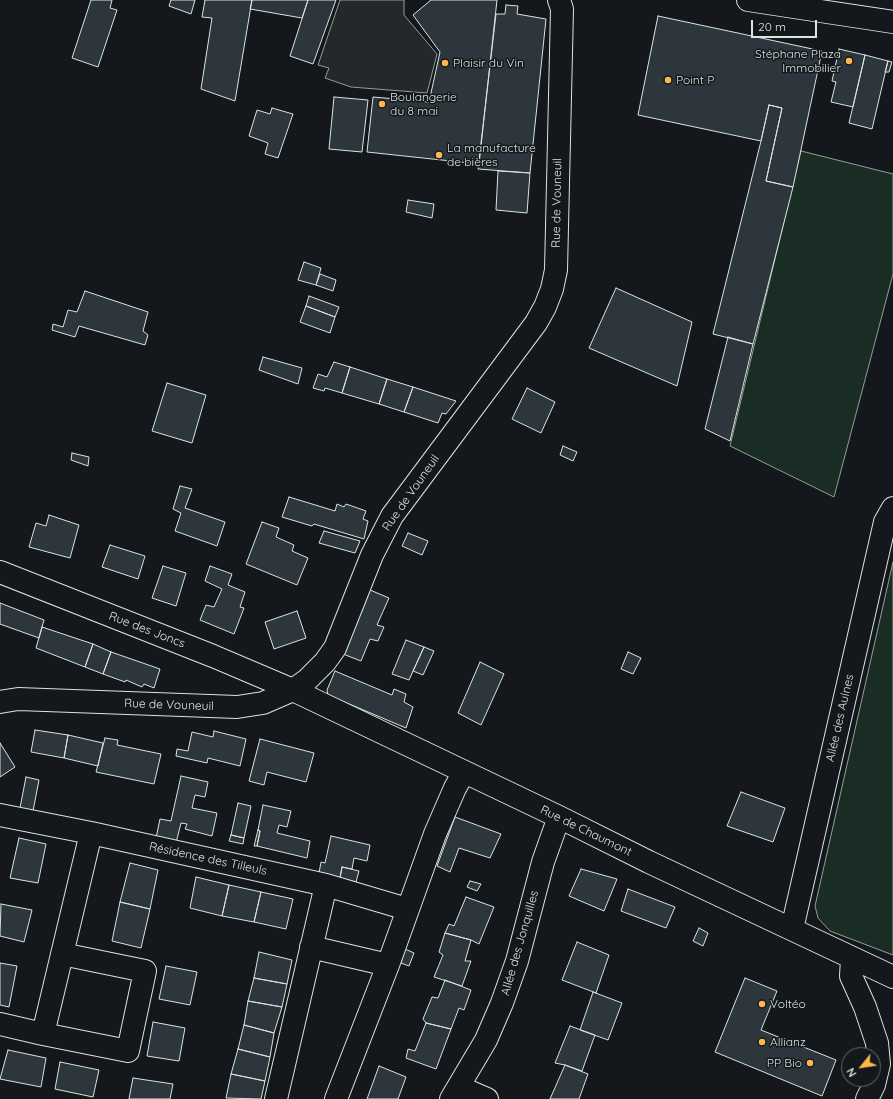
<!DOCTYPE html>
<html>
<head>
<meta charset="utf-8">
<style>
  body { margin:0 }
  #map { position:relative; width:893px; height:1099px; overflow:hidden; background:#14181c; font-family:Quicksand,sans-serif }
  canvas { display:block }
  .north { position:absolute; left:841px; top:1047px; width:40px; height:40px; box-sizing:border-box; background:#14181c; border:1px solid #626a69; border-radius:50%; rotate:240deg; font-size:11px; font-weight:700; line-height:16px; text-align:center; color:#d8e6dc }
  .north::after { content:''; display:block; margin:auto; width:14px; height:18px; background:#ffb74d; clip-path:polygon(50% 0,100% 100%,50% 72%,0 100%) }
  .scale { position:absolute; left:751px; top:20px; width:66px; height:18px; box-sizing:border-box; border:2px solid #d8e6dc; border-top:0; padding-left:5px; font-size:12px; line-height:14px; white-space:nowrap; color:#d8e6dc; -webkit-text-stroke:3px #14181c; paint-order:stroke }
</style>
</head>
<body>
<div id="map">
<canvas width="893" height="1099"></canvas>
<div class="north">N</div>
<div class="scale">20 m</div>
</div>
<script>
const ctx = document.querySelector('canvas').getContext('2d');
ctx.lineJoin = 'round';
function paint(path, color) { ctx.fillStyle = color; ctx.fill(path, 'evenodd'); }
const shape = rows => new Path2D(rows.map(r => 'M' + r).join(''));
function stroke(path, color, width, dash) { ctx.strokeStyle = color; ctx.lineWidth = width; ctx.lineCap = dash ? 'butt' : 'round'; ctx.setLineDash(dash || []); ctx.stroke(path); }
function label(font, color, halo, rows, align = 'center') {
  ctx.font = font + ' Quicksand,sans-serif'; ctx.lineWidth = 3; ctx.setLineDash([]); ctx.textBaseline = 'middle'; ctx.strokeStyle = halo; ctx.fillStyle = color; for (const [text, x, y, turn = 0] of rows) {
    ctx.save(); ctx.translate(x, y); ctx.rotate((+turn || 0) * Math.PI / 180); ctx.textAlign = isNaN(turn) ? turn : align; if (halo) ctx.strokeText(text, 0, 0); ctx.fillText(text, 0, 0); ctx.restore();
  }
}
const green = shape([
  [801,151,893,174,893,274,834,497,730,446,801,151],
  [893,562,893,955,830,931,818,918,815,906,893,562]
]);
paint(green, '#1a2d24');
stroke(green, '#939e99', 1);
const parking = shape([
  [340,0,404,0,404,15,437,54,427,93,351,87,325,78,329,68,318,65,340,0]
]);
paint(parking, '#24282b');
stroke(parking, '#939e99', 1);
const building = shape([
  [91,0,112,0,110,8,117,10,98,67,72,58,91,0],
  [171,0,195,0,191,14,169,6,171,0],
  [205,0,252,0,235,101,201,89,212,18,202,17,205,0],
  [252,0,308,0,302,18,250,9,252,0],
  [308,0,336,0,313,64,290,56,308,0],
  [431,0,497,0,479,164,367,152,373,97,429,102,440,52,413,15,431,0],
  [506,5,518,6,517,14,546,19,530,173,478,169,496,14,505,14,506,5],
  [658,16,822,51,793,187,766,181,782,108,769,105,761,141,638,115,658,16],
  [839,49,865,55,853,107,831,102,836,82,832,81,839,49],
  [865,55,888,61,872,129,849,123,865,55],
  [888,61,892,62,889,72,885,72,888,61],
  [334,97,368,100,362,152,329,149,334,97],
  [769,105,782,108,766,181,793,187,753,344,713,334,761,141,769,105],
  [272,108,293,114,278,158,265,154,268,143,249,136,257,110,270,114,272,108],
  [498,171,530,173,527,213,496,210,498,171],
  [408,200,434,204,432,218,406,212,408,200],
  [304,262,321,268,316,285,298,280,304,262],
  [320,274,336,280,333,291,316,285,320,274],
  [616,288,692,322,677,386,589,348,616,288],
  [85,291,148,312,143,331,148,335,145,345,79,326,75,337,52,330,53,324,63,327,68,310,77,312,85,291],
  [309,296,339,307,335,317,306,306,309,296],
  [306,306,335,317,330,333,300,322,306,306],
  [728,337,753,344,730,441,705,429,728,337],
  [263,357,302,368,298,384,259,370,263,357],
  [334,362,350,367,342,393,325,388,324,391,313,388,318,374,327,377,334,362],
  [350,367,387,379,379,404,342,393,350,367],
  [387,379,413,387,404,412,379,404,387,379],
  [167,383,206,395,192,443,152,431,167,383],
  [413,387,456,401,446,414,442,413,438,423,404,412,413,387],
  [527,388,555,402,541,433,512,419,527,388],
  [563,446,577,452,573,461,560,455,563,446],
  [72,453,89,457,88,466,71,460,72,453],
  [180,486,192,489,185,508,225,522,217,546,175,531,181,513,173,509,180,486],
  [289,497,335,511,337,504,344,507,346,504,366,511,363,519,368,521,364,539,314,524,312,526,282,517,289,497],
  [49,515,79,525,70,558,29,547,36,523,46,526,49,515],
  [262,522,279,528,276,537,294,545,292,551,308,558,297,585,246,564,262,522],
  [324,531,360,541,355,553,319,543,324,531],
  [408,533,428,541,422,555,402,546,408,533],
  [110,545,145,556,138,579,102,567,110,545],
  [163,566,186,573,176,606,152,598,163,566],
  [210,566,232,574,228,585,245,592,240,607,244,608,234,634,200,620,206,605,214,607,222,589,205,581,210,566],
  [370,590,389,598,377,625,384,627,378,641,370,639,361,661,343,654,366,596,370,590],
  [0,603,44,620,39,638,0,624,0,603],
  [297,611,306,638,274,649,265,622,297,611],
  [42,627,93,644,85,667,36,648,42,627],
  [406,640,424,647,409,680,392,674,406,640],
  [93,644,111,652,103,674,85,667,93,644],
  [424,647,434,651,423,675,413,671,424,647],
  [111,652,160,669,154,688,144,684,142,687,126,680,125,682,103,674,111,652],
  [628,652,641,658,633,674,621,669,628,652],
  [480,662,504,674,481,725,458,713,480,662],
  [335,671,392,695,394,689,406,694,404,702,413,707,406,728,328,695,327,690,335,671],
  [35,730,68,735,64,758,31,752,35,730],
  [214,731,246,739,240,766,208,758,207,763,176,756,177,749,188,751,192,732,213,737,214,731],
  [68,735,103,743,98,766,64,758,68,735],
  [105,738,118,740,117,745,161,754,154,784,96,772,105,738],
  [260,739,314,753,306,782,267,772,264,785,249,781,260,739],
  [0,743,15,767,0,777,0,743],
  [181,776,208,782,205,797,195,795,192,808,217,813,212,836,185,829,187,824,181,823,176,843,156,838,160,819,171,821,181,776],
  [26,777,39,780,33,811,20,808,26,777],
  [741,792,785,808,773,842,727,826,741,792],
  [238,803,251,806,244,838,231,835,238,803],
  [263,805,291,811,287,827,279,825,277,833,310,841,307,858,257,846,260,831,258,830,263,805],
  [455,817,501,834,490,858,459,848,450,872,437,866,455,817],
  [258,830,260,831,257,846,254,846,258,830],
  [231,835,244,838,243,844,229,841,231,835],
  [331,836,370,845,367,861,354,858,352,869,342,867,340,878,319,873,321,862,325,863,331,836],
  [19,838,46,844,38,883,10,878,19,838],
  [130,863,158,870,150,909,120,902,130,863],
  [342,867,359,871,356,882,340,878,342,867],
  [581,869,617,879,604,911,569,896,581,869],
  [196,877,229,885,222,916,190,908,196,877],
  [470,881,481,884,477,891,467,887,470,881],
  [229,885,261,892,254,922,222,916,229,885],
  [628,889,675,907,666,928,621,911,628,889],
  [261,892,293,899,286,929,254,922,261,892],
  [466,897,494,907,479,944,471,940,445,933,449,924,454,926,466,897],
  [120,902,150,909,141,948,112,941,120,902],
  [1,904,32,910,24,942,0,936,1,904],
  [699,928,708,933,703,946,693,941,699,928],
  [445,933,471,940,465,961,471,961,462,986,434,977,443,955,439,952,445,933],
  [577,942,609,955,596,993,562,980,577,942],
  [405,949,414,953,409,966,401,963,405,949],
  [259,952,292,960,287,984,254,978,259,952],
  [0,963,17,966,9,1007,0,1005,0,963],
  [166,966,197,972,190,1005,159,999,166,966],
  [254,978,287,984,282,1007,248,1001,254,978],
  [745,978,777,991,761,1030,836,1060,822,1096,715,1052,745,978],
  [445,980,471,990,464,1010,459,1008,451,1029,426,1023,423,1019,432,997,438,998,445,980],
  [593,992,622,1003,608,1040,580,1030,593,992],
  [248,1001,282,1007,274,1033,244,1025,248,1001],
  [153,1022,185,1028,179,1061,147,1056,153,1022],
  [426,1023,451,1029,436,1069,406,1058,408,1049,415,1051,426,1023],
  [244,1025,274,1033,270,1057,238,1049,244,1025],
  [570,1026,595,1035,582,1071,565,1065,555,1063,570,1026],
  [238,1049,270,1057,265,1081,231,1074,238,1049],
  [8,1050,46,1058,41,1087,0,1079,8,1050],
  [60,1062,99,1070,93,1097,55,1089,60,1062],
  [565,1065,588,1074,579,1099,550,1099,565,1065],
  [379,1066,406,1077,398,1099,367,1099,379,1066],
  [231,1074,265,1081,261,1099,226,1098,231,1074],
  [133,1078,173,1084,170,1099,129,1099,133,1078]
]);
paint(building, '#2c363c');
stroke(building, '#d8e6dc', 1);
const minor = shape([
  [0,572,213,656,293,690,559,817,649,862,893,977],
  [0,702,18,699,237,707,263,703,293,690,307,680,325,662,335,648,372,555,392,516,536,323,545,307,552,289,556,270,562,9,559,0],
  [0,815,91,833,43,1034,0,1024],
  [91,833,326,885,276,1099],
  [326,885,407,909],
  [792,929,885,522,893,508],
  [311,947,388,965],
  [852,959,851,976,865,1007,877,1043,879,1064,874,1085,867,1099],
  [43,1034,128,1051,145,971,62,954],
  [459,1087,487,1099],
  [336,1099,388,965,435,834,455,788,464,772],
  [451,1099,486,1040,502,1003,517,961,543,862,559,817]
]);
const major = shape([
  [748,0,893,22]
]);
stroke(minor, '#d8e6dc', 24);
stroke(major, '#d8e6dc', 24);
stroke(minor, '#14181c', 22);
stroke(major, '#14181c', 22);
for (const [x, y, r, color] of [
  [849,61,4,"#ffb74d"],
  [445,63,4,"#ffb74d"],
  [668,80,4,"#ffb74d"],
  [382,104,4,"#ffb74d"],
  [439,155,4,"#ffb74d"],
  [762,1004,4,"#ffb74d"],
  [762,1042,4,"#ffb74d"],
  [810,1063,4,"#ffb74d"]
]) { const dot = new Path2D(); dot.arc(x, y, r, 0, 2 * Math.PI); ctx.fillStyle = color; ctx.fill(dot); stroke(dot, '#14181c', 1.5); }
label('12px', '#d8e6dc', '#14181c', [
  ["Stéphane Plaza",841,54,"right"],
  ["Immobilier",841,68,"right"],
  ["Plaisir du Vin",453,63],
  ["Point P",676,80],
  ["Boulangerie",390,97],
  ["du 8 mai",390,111],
  ["La manufacture",447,148],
  ["de bières",447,162],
  ["Voltéo",770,1004],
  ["Allianz",770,1042],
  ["PP Bio",802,1063,"right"]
], 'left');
label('12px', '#d8e6dc', '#14181c', [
  ["Rue de Vouneuil",557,203,-89],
  ["Rue de Vouneuil",411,493,-55],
  ["Rue des Joncs",147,630,21],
  ["Rue de Vouneuil",169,705,2],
  ["Allée des Aulnes",840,718,-77],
  ["Rue de Chaumont",586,831,26],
  ["Résidence des Tilleuls",208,859,12],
  ["Allée des Jonquilles",520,943,-74]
]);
</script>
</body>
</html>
